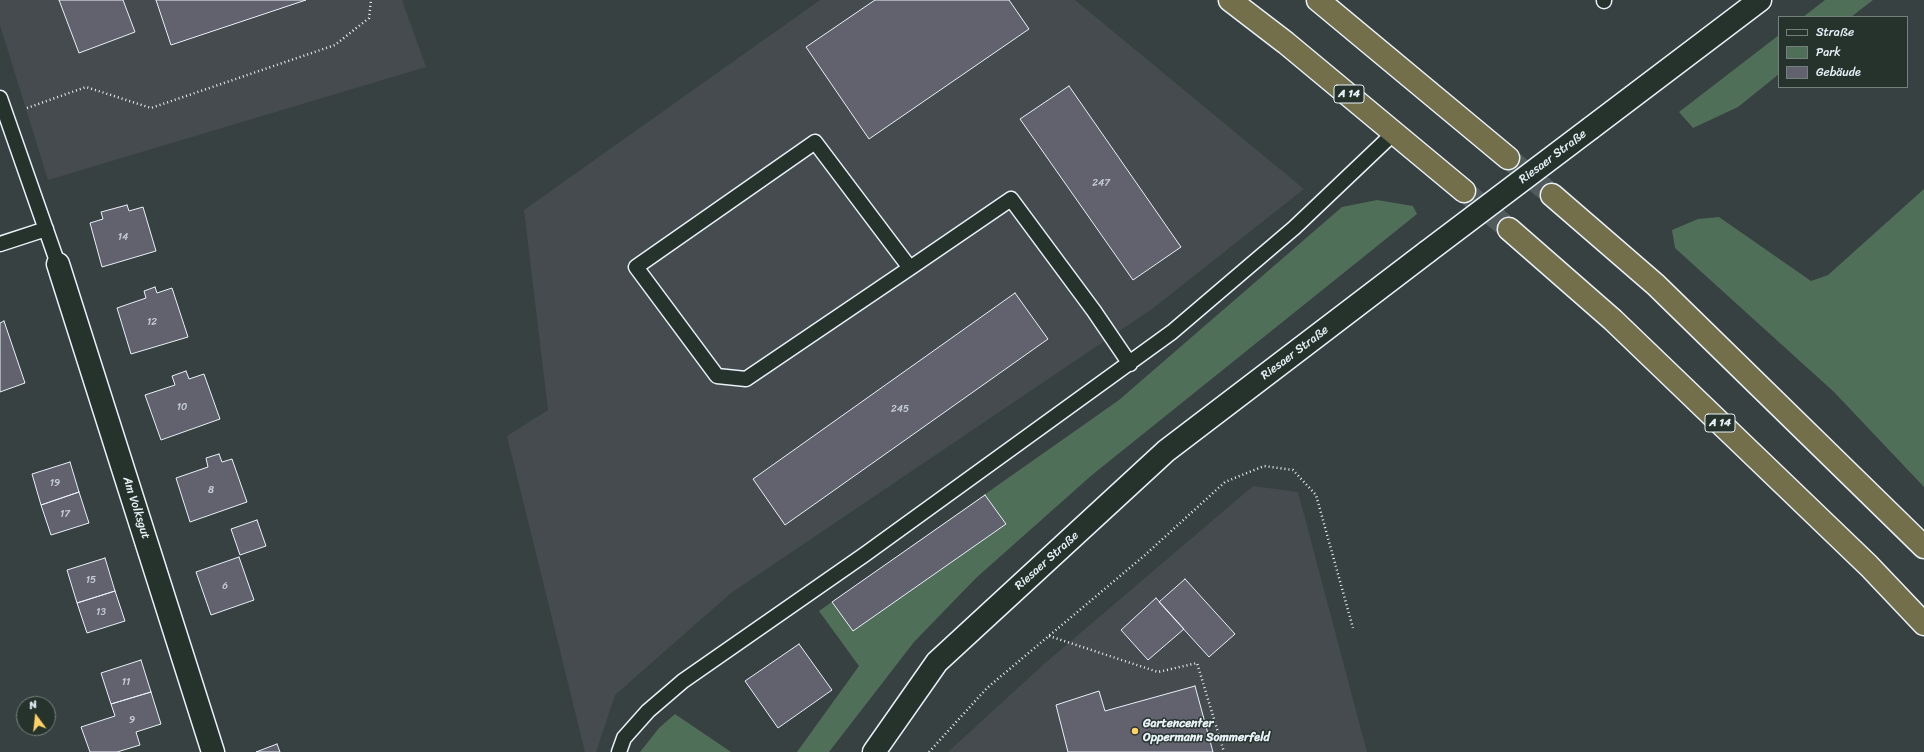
<!DOCTYPE html>
<html>
<head>
<meta charset="utf-8">
<style>
  body { margin:0 }
  #map { position:relative; width:1924px; height:752px; overflow:hidden; background:#384141; font-family:Sriracha,sans-serif }
  canvas { display:block }
  .legend { position:absolute; left:1778px; top:16px; width:130px; height:72px; box-sizing:border-box; background:#26332d; border:1px solid #747f7e; margin:0; padding:5px 7px; list-style:none; font-size:12px; color:#e8f1f8 }
  .legend li { display:flex; align-items:center; gap:8px; height:20px }
  .legend b { width:20px; border:1px solid #747f7e }
  .north { position:absolute; left:16px; top:696px; width:40px; height:40px; box-sizing:border-box; background:#26332d; border:1px solid #747f7e; border-radius:50%; rotate:345deg; font-size:11px; font-weight:700; line-height:16px; text-align:center; color:#e8f1f8 }
  .north::after { content:''; display:block; margin:auto; width:14px; height:18px; background:#ffd166; clip-path:polygon(50% 0,100% 100%,50% 72%,0 100%) }
</style>
</head>
<body>
<div id="map">
<canvas width="1924" height="752"></canvas>
<ul class="legend">
<li><b style="height:5px;background:#26332d"></b>Straße</li>
<li><b style="height:11px;background:#4f6f59"></b>Park</li>
<li><b style="height:11px;background:#62626f"></b>Gebäude</li>
</ul>
<div class="north">N</div>
</div>
<script>
const ctx = document.querySelector('canvas').getContext('2d');
ctx.lineJoin = 'round';
function paint(path, color) { ctx.fillStyle = color; ctx.fill(path, 'evenodd'); }
const shape = rows => new Path2D(rows.map(r => 'M' + r).join(''));
function stroke(path, color, width, dash) { ctx.strokeStyle = color; ctx.lineWidth = width; ctx.lineCap = dash ? 'butt' : 'round'; ctx.setLineDash(dash || []); ctx.stroke(path); }
function label(font, color, halo, rows, align = 'center') {
  ctx.font = font + ' Sriracha,sans-serif'; ctx.lineWidth = 3; ctx.setLineDash([]); ctx.textBaseline = 'middle'; ctx.strokeStyle = halo; ctx.fillStyle = color; for (const [text, x, y, turn = 0] of rows) {
    ctx.save(); ctx.translate(x, y); ctx.rotate((+turn || 0) * Math.PI / 180); ctx.textAlign = isNaN(turn) ? turn : align; if (halo) ctx.strokeText(text, 0, 0); ctx.fillText(text, 0, 0); ctx.restore();
  }
}
paint(shape([
  [0,0,402,0,426,67,48,180,0,25],
  [820,0,1075,0,1304,189,1152,309,731,593,615,695,596,752,585,752,507,436,548,410,524,210],
  [1253,486,1298,492,1367,752,948,752,1044,664]
]), '#454b4f');
paint(shape([
  [1825,0,1873,0,1851,17,1803,17],
  [1779,35,1779,74,1738,107,1693,128,1679,112],
  [1924,189,1924,487,1834,392,1675,248,1672,230,1698,219,1719,217,1811,281,1828,275],
  [1377,200,1413,206,1417,214,1092,475,976,578,914,642,829,752,797,752,859,666,819,611,1119,400,1342,207],
  [675,714,731,752,640,752,659,728]
]), '#4f6f59');
const building = shape([
  [59,0,123,0,135,32,79,53,59,0],
  [156,0,306,0,171,45,156,0],
  [875,0,1009,0,1029,29,869,139,806,47,875,0],
  [1069,86,1181,247,1133,280,1020,119,1069,86],
  [127,205,129,211,143,207,156,251,102,267,90,223,103,219,101,212,127,205],
  [155,287,157,293,172,288,188,337,131,354,117,308,146,298,144,291,155,287],
  [1015,293,1048,339,785,525,753,479,1015,293],
  [4,321,25,383,0,392,0,323,4,321],
  [186,371,189,379,204,374,220,419,161,440,145,395,175,385,172,376,186,371],
  [219,454,222,462,232,459,247,502,190,522,176,478,208,467,206,458,219,454],
  [70,462,79,492,41,505,32,474,70,462],
  [79,492,89,523,51,535,41,505,79,492],
  [985,495,1006,524,853,631,832,602,985,495],
  [257,520,266,546,240,555,231,529,257,520],
  [239,557,254,600,211,615,196,572,239,557],
  [105,558,115,591,77,603,67,570,105,558],
  [1185,579,1235,634,1209,657,1159,602,1185,579],
  [115,591,125,621,87,633,77,603,115,591],
  [1156,598,1184,629,1148,660,1121,630,1156,598],
  [799,644,832,690,778,728,745,681,799,644],
  [141,660,151,692,111,704,101,673,141,660],
  [1195,686,1213,752,1068,752,1056,705,1099,691,1105,711,1195,686],
  [151,692,161,724,136,732,140,745,117,752,90,752,81,727,115,716,111,704,151,692],
  [277,744,280,752,256,752,277,744]
]);
paint(building, '#62626f');
stroke(building, '#e8f1f8', 1);
stroke(shape([
  [1508,158,1552,195],
  [1464,191,1509,229]
]), '#525b5c', 22, [22, 11]);
const service = shape([
  [1604,0,1604,1],
  [0,98,58,264],
  [0,244,46,229],
  [910,268,815,142,636,267,717,376,746,379,910,268,1011,199,1094,311,1130,364],
  [619,752,624,738,648,711,683,681,864,555,1172,332,1294,228,1395,132]
]);
const minor = shape([
  [58,264,213,752]
]);
const secondary = shape([
  [1591,128,1760,0],
  [874,752,937,662,1166,451,1427,252]
]);
const motorway = shape([
  [1230,0,1286,43,1464,191],
  [1318,0,1508,158],
  [1552,195,1656,285,1924,547],
  [1509,229,1613,320,1869,566,1924,624]
]);
stroke(service, '#e8f1f8', 17);
stroke(minor, '#e8f1f8', 25);
stroke(secondary, '#e8f1f8', 25);
stroke(motorway, '#e8f1f8', 25);
stroke(shape([
  [27,108,86,87,151,108,335,45,369,18,371,0],
  [1049,636,1158,672,1197,663,1224,752],
  [929,752,987,688,1145,555,1225,482,1264,466,1293,470,1316,495,1353,628]
]), '#e8f1f8', 2.5, [1, 3]);
stroke(service, '#26332d', 14);
stroke(minor, '#26332d', 22);
stroke(secondary, '#26332d', 22);
stroke(motorway, '#726f4a', 22);
const secondaryBridge = shape([
  [1427,252,1591,128]
]);
stroke(secondaryBridge, '#e8f1f8', 25, []);
stroke(secondaryBridge, '#26332d', 22);
for (const [x, y, r, color] of [
  [1135,731,4,"#ffd166"]
]) { const dot = new Path2D(); dot.arc(x, y, r, 0, 2 * Math.PI); ctx.fillStyle = color; ctx.fill(dot); stroke(dot, '#26332d', 1.5); }
label('10px', '#c6cdd6', null, [
  ["247",1101,183],
  ["14",123,237],
  ["12",152,322],
  ["10",182,407],
  ["245",900,409],
  ["19",55,483],
  ["8",211,490],
  ["17",65,514],
  ["15",91,580],
  ["6",225,586],
  ["13",101,612],
  ["11",126,682],
  ["9",132,720]
]);
for (const [x, y, w] of [
  [1349,94,30],
  [1720,423,30]
]) { const box = new Path2D(); box.roundRect(x - w / 2, y - 9, w, 18, 3); ctx.fillStyle = '#26332d'; ctx.fill(box); stroke(box, '#e8f1f8', 1); }
label('bold 11px', '#e8f1f8', null, [
  ["A 14",1349,94],
  ["A 14",1720,423]
]);
label('12px', '#e8f1f8', '#26332d', [
  ["Riesaer Straße",1553,157,-37],
  ["Riesaer Straße",1295,353,-37],
  ["Am Volksgut",136,508,72],
  ["Riesaer Straße",1047,561,-42]
]);
label('bold 12px', '#e8f1f8', '#26332d', [
  ["Gartencenter",1143,724],
  ["Oppermann Sommerfeld",1143,738]
], 'left');
</script>
</body>
</html>
